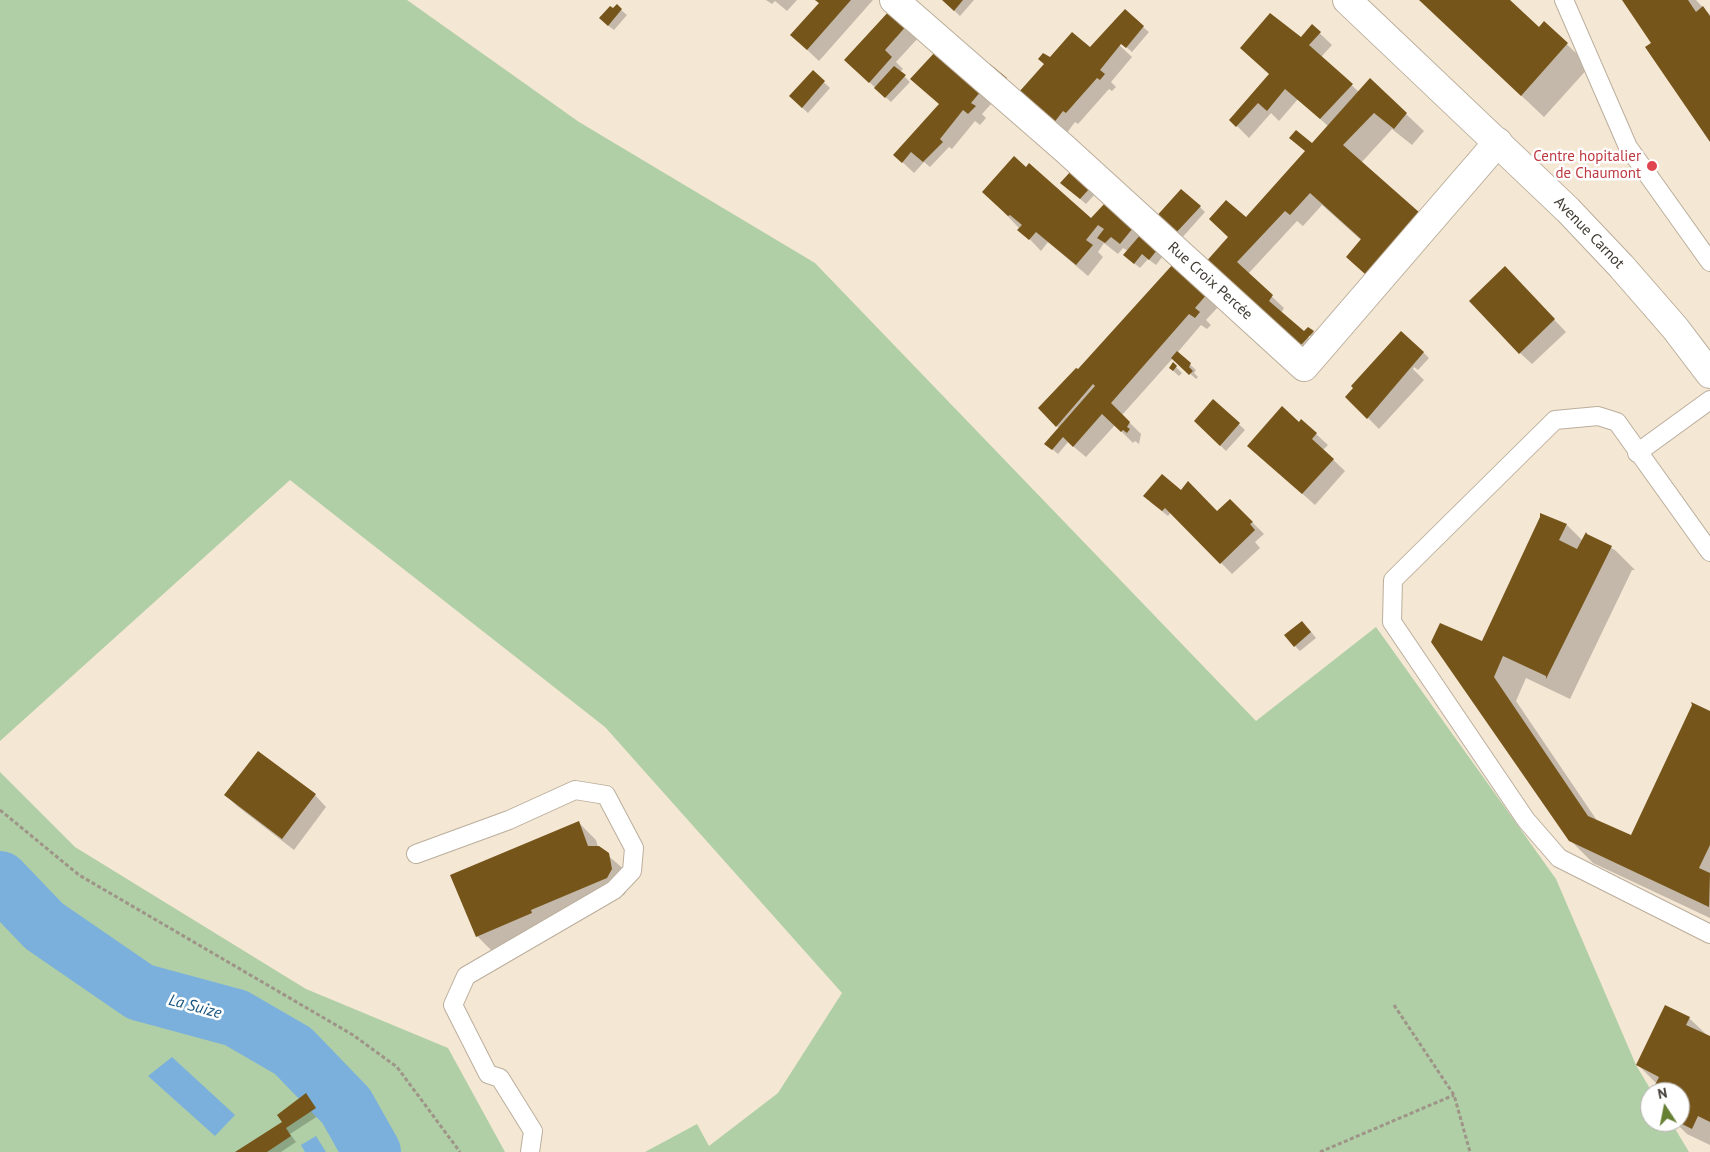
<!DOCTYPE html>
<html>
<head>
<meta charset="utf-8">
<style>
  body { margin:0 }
  #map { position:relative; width:1710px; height:1152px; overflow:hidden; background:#f4e7d4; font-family:"PT Sans",sans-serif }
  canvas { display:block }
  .north { position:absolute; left:1640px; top:1082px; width:50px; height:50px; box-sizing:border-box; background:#fff; border:1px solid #b3b1ad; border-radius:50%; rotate:349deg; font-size:14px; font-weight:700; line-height:20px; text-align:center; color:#403b33 }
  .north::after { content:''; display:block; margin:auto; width:18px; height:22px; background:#668034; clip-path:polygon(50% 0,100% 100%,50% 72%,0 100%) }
</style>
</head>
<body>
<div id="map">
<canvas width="1710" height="1152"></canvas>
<div class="north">N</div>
</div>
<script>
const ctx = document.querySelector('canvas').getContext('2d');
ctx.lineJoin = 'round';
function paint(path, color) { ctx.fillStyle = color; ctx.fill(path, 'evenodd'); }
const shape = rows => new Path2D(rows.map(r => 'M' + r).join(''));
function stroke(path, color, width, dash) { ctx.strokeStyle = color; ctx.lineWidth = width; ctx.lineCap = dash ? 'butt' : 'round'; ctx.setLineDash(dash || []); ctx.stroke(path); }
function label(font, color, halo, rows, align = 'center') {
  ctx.font = font + ' "PT Sans",sans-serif'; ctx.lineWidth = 5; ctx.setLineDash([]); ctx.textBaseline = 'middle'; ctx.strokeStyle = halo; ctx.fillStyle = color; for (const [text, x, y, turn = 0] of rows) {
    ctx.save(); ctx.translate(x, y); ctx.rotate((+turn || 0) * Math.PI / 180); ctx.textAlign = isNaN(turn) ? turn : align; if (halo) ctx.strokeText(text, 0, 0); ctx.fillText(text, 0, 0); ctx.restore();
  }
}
paint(shape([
  [0,0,407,0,579,122,815,263,1256,721,1376,627,1556,879,1636,1065,1652,1092,1650,1092,1650,1122,1671,1122,1689,1152,645,1152,697,1124,709,1146,778,1093,842,993,605,727,290,480,0,741],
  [0,772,75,847,306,989,448,1048,505,1152,0,1152]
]), '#b0cfa6');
paint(shape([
  [172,1057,235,1115,215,1136,148,1076],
  [316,1136,326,1152,305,1152,301,1145]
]), '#7bb0dc');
paint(shape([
  [797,0,787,11,775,1,772,4,766,0],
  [815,0,873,0,819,61,803,46,820,4],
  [943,0,974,0,960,16],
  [1420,0,1508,0,1539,29,1544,23,1590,66,1544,117],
  [1623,0,1696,0,1710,15,1710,139,1653,43],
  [621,10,627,15,614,30,606,24],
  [891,11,919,37,896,62,903,69,900,72,910,82,891,102,845,60],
  [1312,26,1332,45,1321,57,1359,92,1370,80,1424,131,1412,145,1392,129,1361,163,1419,214,1372,278,1353,262,1362,241,1322,205,1303,226,1297,221,1248,274,1284,308,1281,313,1310,339,1311,337,1306,331,1313,332,1319,337,1315,341,1311,337,1310,339,1320,349,1308,357,1218,276,1246,219,1328,126,1298,99,1279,121,1271,113,1249,138,1231,120],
  [1143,27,1149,32,1132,52,1118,40,1116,42,1132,57,1111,82,1116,87,1112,91,1109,89,1078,124,1075,122,1066,134,1032,103,1050,59,1090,49],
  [936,52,992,103,982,114,986,118,980,125,975,121,952,149,949,147,930,167,924,162,914,173,895,155,940,104],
  [813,72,830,88,808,113,796,102],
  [1071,173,1095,194,1086,204,1067,188],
  [995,203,1091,220,1106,204,1163,256,1156,265,1148,259,1140,268,1130,260,1128,251,1123,248,1118,254,1104,243,1098,252,1103,257,1088,276,1048,242,1041,251],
  [1200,207,1205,212,1180,240,1161,225],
  [1174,265,1219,306,1206,320,1211,325,1207,329,1201,325,1177,353,1196,370,1194,373,1198,377,1196,379,1173,358,1122,415,1141,434,1139,444,1135,441,1133,443,1115,425,1086,457,1068,442,1058,454,1052,449,1059,428,1040,408,1089,359],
  [1516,280,1566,332,1532,364,1520,353],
  [1423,352,1429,358,1418,370,1414,367,1413,369,1424,380,1379,429,1347,397],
  [1173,364,1182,373,1179,376,1170,368],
  [1213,400,1245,430,1226,451,1195,421],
  [1299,424,1316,434,1328,445,1323,450,1345,471,1315,505,1261,457],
  [1181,492,1217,513,1230,500,1264,534,1255,542,1260,548,1232,574,1171,512,1168,516,1150,502],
  [1567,525,1583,541,1586,535,1615,550,1635,570,1632,570,1570,699,1526,678,1516,701,1598,822,1631,837,1710,712,1710,918,1593,863,1570,840,1432,642,1483,643],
  [1308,628,1316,638,1300,651,1295,646],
  [226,795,315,795,326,807,294,850,237,806],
  [578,822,596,840,598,847,626,871,629,887,624,895,548,928,495,954,477,936],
  [1689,1018,1710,1038,1710,1145,1687,1134,1675,1122,1680,1122,1680,1092,1655,1092,1657,1084,1638,1065],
  [306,1095,321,1114,290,1134,296,1142,281,1152,238,1152,284,1123]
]), '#0003');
stroke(shape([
  [0,880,44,926,140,992,236,1018,293,1051,346,1106,372,1152]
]), '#7bb0dc', 58);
paint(shape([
  [815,0,851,0,807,50,790,35,819,3],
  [942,0,963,0,954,11],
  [1419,0,1510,0,1539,27,1544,21,1568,43,1521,96],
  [1622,0,1688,0,1696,12,1703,6,1710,16,1710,142,1645,47,1651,43],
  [617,4,622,9,608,26,599,18,610,6,613,8],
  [891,9,908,24,885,50,892,57,869,83,844,60],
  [1125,9,1144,26,1126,48,1121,44,1100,70,1105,74,1100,80,1097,78,1066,113,1063,111,1053,124,1019,92,1044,64,1038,59,1043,53,1050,57,1072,32,1090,47],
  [1270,13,1301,37,1312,24,1321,32,1309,45,1353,84,1320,119,1285,89,1267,111,1258,103,1236,127,1229,120,1269,74,1240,48],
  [936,51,981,91,971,103,976,106,968,114,963,110,940,139,943,142,923,162,911,152,902,163,893,155,939,104,910,79],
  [990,64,1007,78,1002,84,985,69],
  [894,66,906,75,885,98,874,88],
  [813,70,825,81,802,108,789,96],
  [1370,78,1407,113,1394,129,1374,113,1343,145,1420,213,1365,274,1346,257,1361,239,1310,193,1290,215,1285,211,1237,262,1273,295,1269,301,1304,331,1308,327,1314,331,1302,344,1295,346,1204,264,1228,237,1209,219,1226,200,1246,217,1305,151,1289,138,1296,130,1312,143],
  [1014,156,1026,167,1029,163,1091,218,1106,202,1133,228,1120,244,1111,237,1105,243,1097,238,1104,229,1098,225,1086,240,1093,245,1076,265,1036,232,1029,240,1017,230,1022,225,1010,215,1008,216,982,192],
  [1071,171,1090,188,1080,199,1060,183],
  [1181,189,1201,206,1174,235,1154,219],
  [1141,234,1158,249,1149,260,1142,254,1134,264,1123,255],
  [1174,263,1208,293,1195,308,1200,312,1195,318,1189,314,1111,403,1130,422,1127,427,1130,429,1127,433,1123,430,1121,432,1102,414,1073,447,1063,437,1052,450,1044,444,1095,386,1093,384,1056,427,1038,408,1076,368,1078,369],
  [1505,266,1555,319,1519,354,1469,301],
  [1401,331,1424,352,1367,419,1345,397,1353,388,1351,386],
  [1177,351,1191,363,1189,367,1193,371,1189,375,1171,358],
  [1173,362,1177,366,1173,371,1169,368],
  [1213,399,1240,423,1220,446,1194,421],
  [1282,406,1299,422,1301,419,1317,433,1312,439,1334,459,1302,494,1247,446],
  [1162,474,1181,490,1188,481,1217,511,1230,499,1253,522,1250,524,1255,530,1220,564,1165,508,1162,511,1143,496],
  [1540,513,1567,524,1559,540,1577,549,1586,532,1587,534,1612,546,1546,679,1546,676,1503,656,1494,677,1588,816,1631,835,1692,705,1691,702,1710,711,1710,845,1699,868,1710,873,1709,907,1569,841,1431,642,1440,623,1482,641,1540,517],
  [1302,621,1311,632,1294,647,1284,635],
  [258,751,316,794,282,839,224,795],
  [579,821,588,846,599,846,609,853,612,869,607,878,531,910,532,913,476,937,450,875],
  [1665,1005,1690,1017,1686,1025,1710,1036,1710,1122,1698,1116,1692,1129,1680,1123,1680,1092,1652,1091,1659,1077,1636,1065],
  [306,1093,316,1108,286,1128,291,1136,267,1152,235,1152,282,1122,277,1115]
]), '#76551b');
const lane = shape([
  [1564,0,1628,147,1710,262],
  [1637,453,1710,400],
  [1710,552,1617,422,1598,416,1555,420,1393,580,1392,622,1526,820,1559,858,1710,934],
  [416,854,509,820,575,790,606,795,634,848,632,871,614,890,466,976,453,1005,488,1074,500,1078,533,1131,530,1152]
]);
const street = shape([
  [894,0,1065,149,1304,367,1498,142]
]);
const primary = shape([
  [1347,0,1568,210,1621,266,1675,328,1710,374]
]);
stroke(lane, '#bbae9c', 20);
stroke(street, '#bbae9c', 30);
stroke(primary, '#bbae9c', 30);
stroke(shape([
  [0,810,79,875,353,1035,397,1067,460,1152],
  [1394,1005,1454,1095,1470,1152],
  [1320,1152,1454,1095]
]), '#9e9487', 3, [4, 2.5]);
stroke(lane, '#fff', 18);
stroke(street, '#fff', 28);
stroke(primary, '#fff', 28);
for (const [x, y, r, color] of [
  [1652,166,6,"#e0444e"]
]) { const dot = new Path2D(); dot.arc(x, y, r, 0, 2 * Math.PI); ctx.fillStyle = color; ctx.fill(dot); stroke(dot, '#fff', 2); }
label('15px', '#be3a42', '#fff', [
  ["Centre hopitalier",1641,157],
  ["de Chaumont",1641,174]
], 'right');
label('15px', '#403b33', '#fff', [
  ["Avenue Carnot",1589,233,46],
  ["Rue Croix Percée",1210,281,42]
]);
label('italic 16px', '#18537e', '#fff', [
  ["La Suize",195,1007,15]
]);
</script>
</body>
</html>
